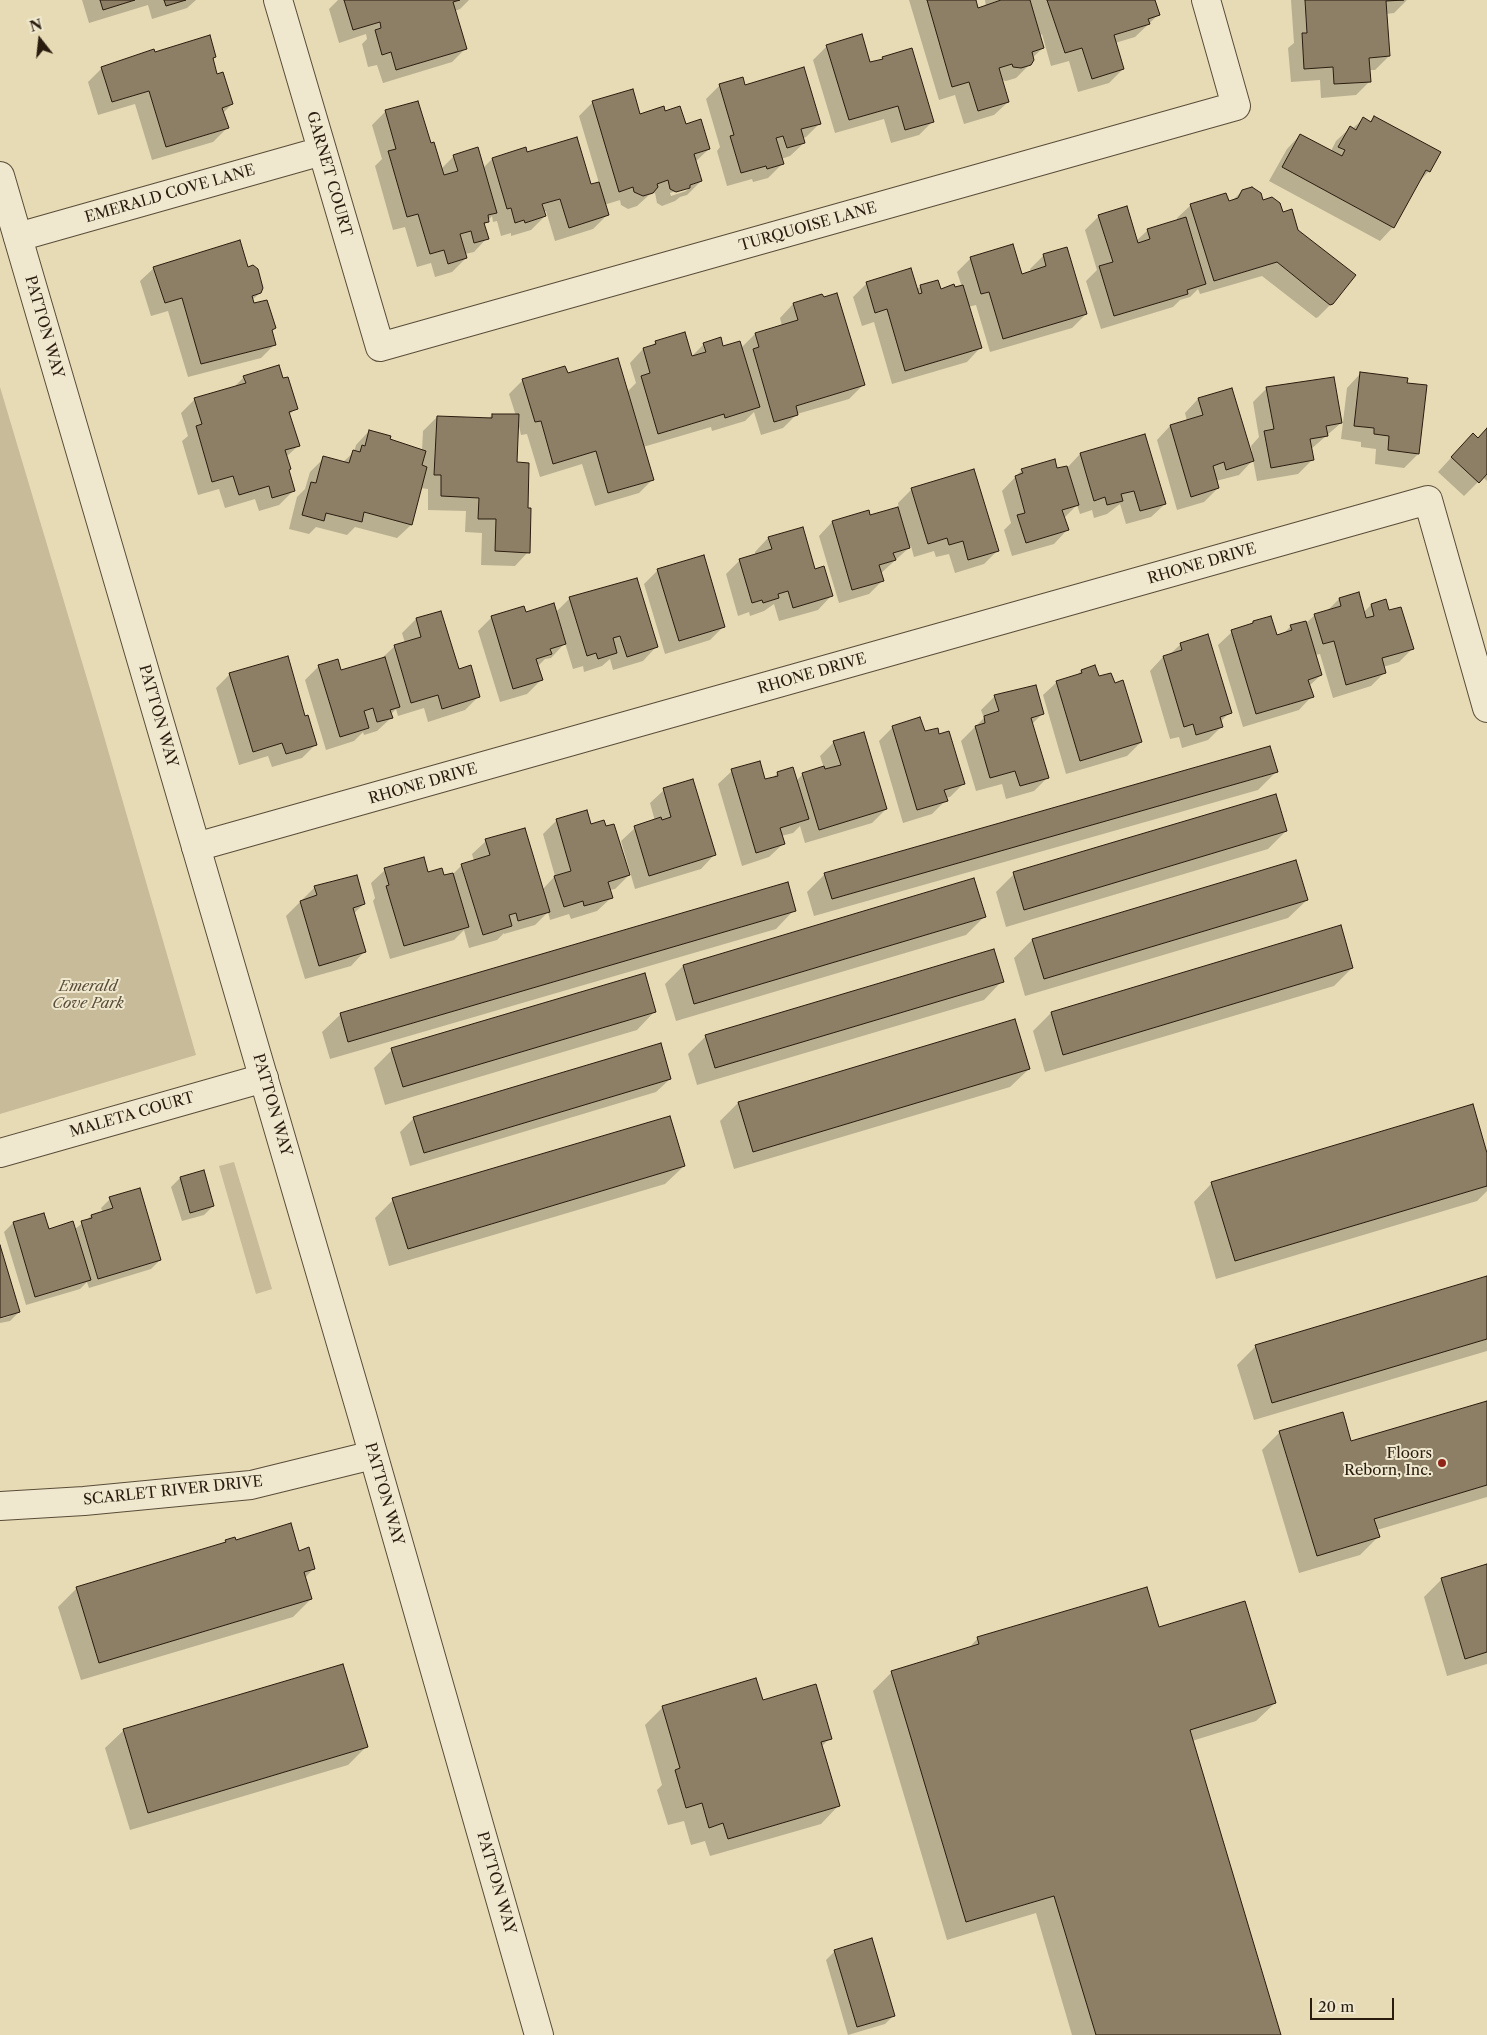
<!DOCTYPE html>
<html>
<head>
<meta charset="utf-8">
<style>
  body { margin:0 }
  #map { position:relative; width:1487px; height:2035px; overflow:hidden; background:#e7dbb5; font-family:"Libre Caslon Text",serif }
  canvas { display:block }
  .north { position:absolute; left:15px; top:15px; width:50px; height:50px; -webkit-text-stroke:4px #efe8cf; paint-order:stroke; rotate:344deg; font-size:14px; font-weight:700; line-height:20px; text-align:center; color:#2a1c0e }
  .north::after { content:''; display:block; margin:auto; width:18px; height:22px; background:#2a1c0e; clip-path:polygon(50% 0,100% 100%,50% 72%,0 100%) }
  .scale { position:absolute; left:1310px; top:1998px; width:84px; height:22px; box-sizing:border-box; border:2px solid #2a1c0e; border-top:0; padding-left:6px; font-size:15px; line-height:18px; white-space:nowrap; color:#2a1c0e; -webkit-text-stroke:4px #efe8cf; paint-order:stroke }
</style>
</head>
<body>
<div id="map">
<canvas width="1487" height="2035"></canvas>
<div class="north">N</div>
<div class="scale">20 m</div>
</div>
<script>
const ctx = document.querySelector('canvas').getContext('2d');
ctx.lineJoin = 'round';
function paint(path, color) { ctx.fillStyle = color; ctx.fill(path, 'evenodd'); }
const shape = rows => new Path2D(rows.map(r => 'M' + r).join(''));
function stroke(path, color, width, dash) { ctx.strokeStyle = color; ctx.lineWidth = width; ctx.lineCap = dash ? 'butt' : 'round'; ctx.setLineDash(dash || []); ctx.stroke(path); }
function label(font, color, halo, rows, align = 'center') {
  ctx.font = font + ' "Libre Caslon Text",serif'; ctx.lineWidth = 4; ctx.setLineDash([]); ctx.textBaseline = 'middle'; ctx.strokeStyle = halo; ctx.fillStyle = color; for (const [text, x, y, turn = 0] of rows) {
    ctx.save(); ctx.translate(x, y); ctx.rotate((+turn || 0) * Math.PI / 180); ctx.textAlign = isNaN(turn) ? turn : align; if (halo) ctx.strokeText(text, 0, 0); ctx.fillText(text, 0, 0); ctx.restore();
  }
}
paint(shape([
  [0,387,99,719,196,1055,0,1114],
  [234,1162,272,1289,256,1294,219,1166]
]), '#c7bb99');
paint(shape([
  [82,0,196,0,187,8,152,19,148,5,89,23],
  [338,0,469,0,460,9,455,11,466,48,452,62,383,83,377,65,368,67,362,44,367,39,366,34,339,43,329,9],
  [909,0,975,0,977,10,986,7,985,0,1154,0,1158,15,1135,37,1115,43,1123,69,1109,83,1078,92,1069,61,1051,66,1042,34,1039,36,1043,48,1032,58,1030,64,1016,78,1006,81,1001,80,1008,102,994,115,964,124,955,95,939,100],
  [1291,0,1407,0,1394,13,1386,14,1389,56,1375,70,1369,70,1370,81,1356,95,1321,98,1320,80,1291,82,1288,48,1294,43],
  [827,46,870,64,880,61,883,58,932,122,919,135,891,143,884,119,835,133,813,60],
  [154,53,215,57,212,60,217,76,232,104,223,113,227,128,213,142,152,160,135,104,98,115,88,82,102,68],
  [720,85,744,86,820,123,806,137,803,138,804,143,790,156,781,159,782,164,768,178,753,182,752,179,727,186,717,151,720,147,706,99],
  [418,102,430,144,441,169,454,156,483,168,492,159,526,153,590,185,599,183,579,116,593,102,639,115,664,112,685,126,709,149,695,162,701,181,687,195,680,197,675,201,662,206,657,203,655,193,649,195,637,206,628,209,621,205,620,200,604,205,607,215,593,229,555,241,546,211,543,212,545,216,531,230,511,236,511,233,501,236,497,221,493,222,492,216,483,226,487,238,474,252,465,254,466,258,452,272,435,277,431,263,417,267,405,227,393,230,375,166,382,159,372,125,385,112],
  [690,187,686,191,671,196,670,193],
  [1374,117,1429,171,1417,184,1393,227,1380,241,1269,181,1287,149,1300,135,1331,151,1336,141,1350,128,1352,129,1363,119,1370,122],
  [1242,191,1282,213,1297,231,1332,303,1318,317,1316,318,1262,276,1200,294,1198,289,1190,297,1180,300,1173,307,1101,329,1086,281,1097,270,1085,230,1099,216,1136,241,1148,230,1178,221,1177,218,1191,205,1228,202,1232,201],
  [1044,255,1086,314,1072,328,990,352,976,305,968,307,980,348,967,362,892,384,874,322,862,326,853,297,867,283,916,290,921,286,940,290,954,289,962,287,957,272,971,258,1021,275,1031,272,1030,269],
  [154,268,247,268,260,293,252,300,254,305,274,328,271,331,275,344,261,358,188,377,168,311,151,316,140,281],
  [793,304,863,385,849,399,797,414,783,428,761,435,754,412,745,421,712,431,711,427,643,447,653,479,639,493,595,506,582,464,540,477,527,434,521,435,518,422,516,463,526,510,528,552,515,566,481,565,482,533,465,532,466,511,428,510,428,489,420,488,411,525,397,538,355,527,347,535,316,527,309,534,289,529,297,497,305,489,310,472,324,458,342,463,354,452,356,445,369,431,422,451,423,431,437,417,488,419,492,415,516,416,509,394,523,380,567,375,627,392,636,383,630,363,643,349,650,347,656,342,691,357,704,344,741,348,755,334,782,326,780,318],
  [1360,374,1418,454,1404,468,1375,464,1376,449,1361,447,1361,442,1341,439,1347,388],
  [244,377,283,380,296,408,289,415,298,446,286,457,293,491,279,505,259,511,255,499,225,508,219,489,198,495,182,441,188,436,181,413,195,399,233,388],
  [1267,388,1341,423,1310,450,1312,460,1298,474,1257,481,1253,460,1239,475,1216,481,1218,488,1204,502,1177,510,1157,440,1170,426,1187,421,1185,413,1198,399,1250,452,1252,452,1251,446,1259,437,1253,402],
  [1487,428,1487,481,1483,477,1464,496,1438,472,1460,448,1478,439],
  [1144,435,1165,504,1151,517,1126,524,1120,504,1107,514,1094,518,1092,510,1080,514,1077,505,1064,518,1067,530,1054,544,1012,556,1004,530,1011,523,1002,491,1022,470,1067,468,1080,454],
  [912,489,997,551,984,564,955,573,949,554,936,557,934,551,914,557,911,546,880,574,882,581,869,594,839,603,819,536,832,522,868,512,869,517,899,508,898,503],
  [768,538,814,570,831,596,818,610,779,621,774,604,764,611,750,616,749,612,738,616,726,574,740,560,755,555,755,552],
  [658,570,724,626,710,640,665,654,644,584],
  [1358,594,1363,613,1371,605,1388,612,1413,648,1399,662,1383,667,1385,672,1371,686,1333,698,1320,654,1315,655,1321,675,1309,686,1312,696,1299,710,1243,727,1218,645,1232,632,1249,626,1253,622,1276,636,1283,634,1291,626,1305,624,1315,615,1327,611,1339,599],
  [570,598,656,647,643,661,613,670,610,659,602,666,584,672,583,666,573,669,565,643,551,658,545,659,537,667,541,680,527,694,500,702,478,631,492,617,525,613,555,613],
  [440,612,458,670,479,696,465,710,428,722,424,708,398,716,396,709,390,715,391,718,377,731,364,735,363,732,354,741,326,750,305,680,319,666,341,671,381,659,395,646,405,643,402,633,416,619],
  [1181,644,1230,712,1220,722,1222,726,1208,740,1182,748,1179,737,1170,739,1150,671,1163,657,1169,655],
  [1081,671,1114,684,1141,742,1127,756,1066,774,1043,695,1057,682,1076,676],
  [230,674,304,718,316,744,302,758,272,767,268,756,239,765,216,688],
  [995,696,1043,713,1032,724,1048,777,1034,791,1006,799,1002,784,976,791,961,741,984,718,981,710],
  [893,727,939,736,964,783,950,797,946,798,946,800,932,814,903,823,879,741],
  [834,742,886,809,872,823,805,843,800,826,793,833,781,836,783,844,769,857,742,866,718,784,732,771,764,781,771,779,778,773,796,781,803,774,824,768,820,756],
  [1276,772,1258,790,814,916,807,892,825,874],
  [664,790,714,855,701,869,635,889,621,841,635,828,655,821,650,803],
  [557,820,590,826,629,875,615,889,609,890,611,898,597,911,571,919,569,914,550,920,548,912,535,925,504,934,504,933,497,940,469,948,464,930,454,940,390,959,373,901,375,898,371,883,385,870,428,873,443,877,453,874,462,865,474,861,472,854,486,841,542,890,555,876,543,834],
  [1286,831,1268,849,1006,927,996,892,1014,874],
  [1295,862,1307,900,1288,918,1025,996,1014,958,1032,940],
  [315,887,364,904,353,914,364,952,351,966,305,979,286,916],
  [794,910,776,929,330,1059,322,1032,341,1014],
  [985,916,966,935,676,1021,665,984,683,966],
  [1340,927,1352,968,1334,986,1045,1072,1033,1031,1051,1013],
  [1002,981,984,1000,697,1085,688,1054,706,1036],
  [655,1011,637,1030,385,1105,374,1068,392,1050],
  [1029,1069,1010,1087,734,1169,720,1121,738,1103],
  [670,1079,656,1092,410,1166,400,1132,414,1118],
  [1487,1157,1487,1191,1477,1201,1216,1279,1194,1202,1212,1183],
  [684,1166,665,1184,389,1266,375,1218,393,1200],
  [180,1178,213,1206,204,1215,182,1221,171,1187],
  [110,1199,160,1260,151,1269,89,1288,87,1282,80,1289,26,1305,4,1232,13,1223,43,1214,48,1230,74,1230,91,1216,103,1213,101,1208],
  [0,1249,19,1312,10,1321,0,1323,0,1319,10,1316,10,1314,0,1316],
  [1487,1277,1487,1351,1254,1420,1237,1365,1255,1347],
  [1487,1402,1487,1497,1377,1530,1379,1536,1360,1555,1299,1573,1262,1450,1280,1432,1351,1443],
  [226,1541,235,1541,298,1552,314,1568,305,1578,311,1599,293,1617,81,1680,58,1607,77,1588,222,1545],
  [1487,1565,1487,1664,1447,1676,1424,1597,1442,1579],
  [1158,1628,1275,1703,1256,1721,1192,1741,1279,2035,1072,2035,1036,1913,947,1940,873,1691,892,1672,967,1650,978,1638],
  [762,1701,830,1738,821,1747,839,1805,821,1824,710,1856,705,1841,691,1845,684,1821,668,1825,657,1790,662,1785,645,1725,663,1707],
  [124,1730,366,1747,348,1765,130,1830,105,1748],
  [835,1951,894,2015,885,2024,848,2035,826,1960]
]), '#0003');
const building = shape([
  [100,0,135,0,103,10,100,0],
  [164,0,186,0,166,6,164,0],
  [344,0,460,0,453,2,467,49,396,70,391,52,382,55,375,30,381,28,380,22,353,30,344,0],
  [927,0,976,0,978,8,1001,0,1030,0,1044,48,1032,52,1034,60,1031,65,1021,68,1013,67,1012,64,999,68,1009,102,978,111,969,82,952,87,927,0],
  [1047,0,1155,0,1160,15,1148,19,1150,24,1114,35,1124,69,1092,79,1082,48,1065,53,1047,0],
  [1305,0,1404,0,1386,1,1390,56,1369,58,1371,82,1334,84,1333,67,1304,69,1302,33,1307,33,1305,0],
  [862,34,870,62,883,59,882,57,912,48,934,122,905,130,898,106,849,120,826,45,862,34],
  [210,35,216,57,213,58,217,74,223,72,233,104,222,108,229,128,166,147,149,91,112,102,101,67,154,49,155,52,210,35],
  [804,67,821,124,801,129,805,143,787,148,783,136,776,138,784,164,767,169,766,166,741,173,730,136,734,135,719,84,743,77,745,85,804,67],
  [633,89,640,114,664,106,665,111,680,106,686,124,701,119,710,149,694,154,702,181,690,185,690,188,676,192,670,189,668,180,657,184,658,187,653,193,643,196,634,192,633,187,619,192,592,101,633,89],
  [418,101,431,143,434,142,444,175,458,171,453,155,478,147,497,213,488,215,489,222,484,223,489,239,474,243,471,231,460,234,467,258,448,264,444,250,430,254,418,214,407,217,388,151,396,149,385,110,418,101],
  [1374,116,1441,152,1430,172,1426,170,1394,228,1282,167,1300,134,1342,156,1345,150,1338,147,1350,126,1356,130,1363,117,1371,122,1374,116],
  [577,137,591,184,599,182,609,215,569,228,560,199,542,204,546,216,525,223,524,220,515,223,511,208,507,209,492,158,526,147,527,152,577,137],
  [1252,187,1261,193,1263,200,1272,197,1280,203,1283,212,1292,209,1298,230,1356,275,1333,304,1330,305,1277,262,1214,281,1190,204,1226,193,1229,201,1238,198,1242,190,1252,187],
  [1127,206,1138,243,1150,239,1147,229,1186,217,1206,284,1187,290,1188,294,1114,316,1099,266,1113,262,1098,215,1127,206],
  [240,240,248,267,253,265,258,269,263,288,261,293,252,296,254,303,267,300,276,328,272,330,276,345,201,364,182,298,165,303,153,267,240,240],
  [1013,244,1022,274,1046,266,1043,254,1067,247,1087,314,1003,339,989,292,981,294,970,257,1013,244],
  [911,268,919,294,922,293,920,285,938,280,941,289,954,284,955,287,963,285,982,348,905,371,887,309,875,313,866,282,911,268],
  [837,293,865,385,796,406,798,415,774,422,753,349,759,347,755,333,798,320,793,303,822,294,824,297,837,293],
  [685,332,692,356,706,352,703,343,721,337,723,346,740,341,760,407,725,418,724,414,658,434,641,376,650,373,643,348,656,344,655,341,685,332],
  [618,358,654,480,608,493,596,451,553,464,541,421,535,422,522,379,565,366,568,373,618,358],
  [279,365,283,378,288,377,298,409,289,412,300,446,285,450,291,469,289,470,295,491,272,498,269,486,239,495,233,476,212,482,196,426,202,424,194,398,246,383,243,376,279,365],
  [1360,372,1408,378,1407,383,1427,385,1419,454,1388,450,1389,436,1374,434,1374,428,1354,426,1360,372],
  [1334,377,1342,423,1326,426,1328,436,1310,439,1314,460,1271,468,1264,431,1274,429,1266,387,1334,377],
  [1232,388,1254,461,1226,470,1224,462,1213,466,1219,488,1191,497,1170,425,1203,415,1198,398,1232,388],
  [492,414,519,414,517,462,529,463,528,508,531,508,530,553,495,551,496,519,478,519,479,498,441,496,441,475,434,475,437,416,492,418,492,414],
  [1487,428,1487,474,1479,483,1451,457,1473,433,1478,438,1487,428],
  [369,430,391,436,390,439,426,451,422,465,427,467,412,525,364,512,362,522,326,513,324,521,302,515,311,482,316,483,323,456,349,463,353,450,360,452,362,445,365,446,369,430],
  [1145,434,1166,504,1140,511,1134,491,1121,494,1123,501,1107,505,1105,497,1094,501,1080,453,1145,434],
  [1055,459,1057,468,1067,466,1079,505,1062,510,1069,530,1026,543,1017,515,1025,513,1015,476,1023,473,1021,469,1055,459],
  [974,469,999,551,968,560,963,541,949,545,947,538,928,544,911,488,974,469],
  [898,507,910,548,893,553,896,560,879,565,884,581,852,590,832,521,869,510,870,515,898,507],
  [803,527,815,569,824,566,833,596,793,608,788,591,778,594,779,598,763,603,762,600,752,603,739,559,772,549,768,537,803,527],
  [704,555,725,627,679,641,657,569,704,555],
  [637,578,658,647,627,657,620,636,613,638,617,653,598,659,596,653,587,656,569,597,637,578],
  [1359,592,1366,618,1374,616,1371,604,1386,599,1389,610,1401,607,1414,649,1382,658,1386,673,1346,685,1334,641,1323,644,1314,614,1341,606,1339,598,1359,592],
  [554,603,566,644,550,649,552,654,536,659,543,680,513,689,491,616,524,606,526,612,554,603],
  [441,611,459,669,471,665,480,697,442,709,438,695,411,703,394,645,421,637,416,618,441,611],
  [1271,616,1277,635,1292,630,1290,625,1306,621,1322,675,1308,680,1314,697,1256,714,1231,630,1253,623,1253,621,1271,616],
  [1208,634,1232,713,1220,717,1223,727,1196,735,1193,724,1184,727,1163,656,1182,650,1180,643,1208,634],
  [288,656,305,716,308,715,317,745,286,754,282,743,253,752,229,673,288,656],
  [385,657,400,707,390,710,393,718,377,722,373,708,364,711,369,728,340,737,318,665,338,659,341,670,385,657],
  [1095,665,1099,676,1111,673,1115,683,1123,680,1142,742,1080,761,1056,681,1082,673,1081,670,1095,665],
  [1036,685,1044,714,1031,718,1049,778,1020,786,1015,771,990,778,975,726,985,723,984,716,999,711,994,695,1036,685],
  [920,717,925,731,938,728,939,734,949,731,965,784,944,790,948,801,917,810,892,726,920,717],
  [864,732,887,809,819,830,802,773,824,766,825,769,841,765,833,741,864,732],
  [1270,746,1278,772,832,899,824,873,1270,746],
  [760,761,765,779,778,776,777,772,793,767,809,819,780,828,785,844,756,853,731,769,760,761],
  [693,779,716,855,649,876,634,826,661,817,662,820,671,817,663,788,693,779],
  [1276,794,1287,831,1024,910,1013,872,1276,794],
  [587,810,591,824,604,820,606,826,614,824,630,875,608,882,613,898,584,906,583,901,564,907,554,876,571,871,556,819,587,810],
  [525,828,550,912,518,921,516,913,509,915,512,926,483,935,461,864,490,855,485,839,525,828],
  [424,857,428,872,442,868,444,875,453,873,469,927,404,946,386,886,389,885,384,868,424,857],
  [1296,860,1308,900,1044,979,1032,939,1296,860],
  [357,875,365,904,353,908,366,952,319,966,300,901,317,895,314,886,357,875],
  [974,878,986,917,694,1004,683,965,974,878],
  [788,882,796,911,348,1042,340,1013,788,882],
  [1341,925,1353,968,1063,1055,1051,1012,1341,925],
  [994,949,1004,982,715,1068,705,1035,994,949],
  [645,973,656,1012,403,1087,391,1048,645,973],
  [1015,1019,1030,1069,753,1152,738,1102,1015,1019],
  [661,1043,671,1079,424,1153,413,1117,661,1043],
  [1473,1104,1487,1153,1487,1186,1235,1261,1211,1182,1473,1104],
  [670,1116,685,1166,408,1249,392,1198,670,1116],
  [204,1170,214,1206,190,1213,180,1177,204,1170],
  [140,1188,161,1260,98,1279,81,1221,92,1218,91,1215,113,1208,109,1197,140,1188],
  [44,1213,49,1229,73,1221,91,1280,35,1297,13,1222,44,1213],
  [0,1245,20,1312,0,1318,0,1245],
  [1487,1276,1487,1339,1272,1403,1255,1345,1487,1276],
  [1487,1401,1487,1485,1374,1519,1380,1537,1317,1556,1279,1431,1343,1412,1351,1441,1487,1401],
  [291,1523,299,1551,309,1547,315,1569,304,1572,312,1599,99,1663,76,1587,226,1542,225,1540,235,1537,236,1540,291,1523],
  [1487,1564,1487,1652,1465,1659,1441,1578,1487,1564],
  [1147,1587,1159,1627,1245,1601,1276,1703,1190,1730,1281,2035,1096,2035,1054,1896,966,1922,891,1671,979,1644,977,1637,1147,1587],
  [343,1664,368,1747,148,1813,123,1729,343,1664],
  [756,1678,763,1700,816,1684,832,1739,821,1742,840,1806,728,1839,723,1823,709,1828,702,1803,686,1808,675,1770,680,1768,662,1706,756,1678],
  [872,1938,895,2016,857,2027,834,1950,872,1938]
]);
paint(building, '#8c7f65');
stroke(building, '#2a1c0e', 1);
const minor = shape([
  [278,0,380,347,1236,106,1206,0],
  [18,237,322,151],
  [196,847,1428,500,1487,708],
  [0,1153,264,1078],
  [0,1506,84,1501,251,1485,373,1455]
]);
const tertiary = shape([
  [0,176,362,1415,539,2035]
]);
stroke(minor, '#594c38', 30);
stroke(tertiary, '#594c38', 30);
stroke(minor, '#efe8cf', 28);
stroke(tertiary, '#efe8cf', 28);
for (const [x, y, r, color] of [
  [1442,1463,5,"#8f2418"]
]) { const dot = new Path2D(); dot.arc(x, y, r, 0, 2 * Math.PI); ctx.fillStyle = color; ctx.fill(dot); stroke(dot, '#efe8cf', 2); }
label('15px', '#2a1c0e', '#efe8cf', [
  ["GARNET COURT",329,174,74],
  ["EMERALD COVE LANE",170,194,-16],
  ["TURQUOISE LANE",808,227,-16],
  ["PATTON WAY",44,327,74],
  ["RHONE DRIVE",1202,564,-16],
  ["RHONE DRIVE",812,674,-16],
  ["PATTON WAY",158,716,74],
  ["RHONE DRIVE",423,784,-16],
  ["PATTON WAY",272,1105,74],
  ["MALETA COURT",132,1115,-16],
  ["SCARLET RIVER DRIVE",173,1491,-6],
  ["PATTON WAY",384,1494,74],
  ["PATTON WAY",496,1883,74]
]);
label('italic 15px', '#594c38', '#efe8cf', [
  ["Emerald",88,987],
  ["Cove Park",88,1004]
]);
label('15px', '#2a1c0e', '#efe8cf', [
  ["Floors",1432,1454],
  ["Reborn, Inc.",1432,1471]
], 'right');
</script>
</body>
</html>
